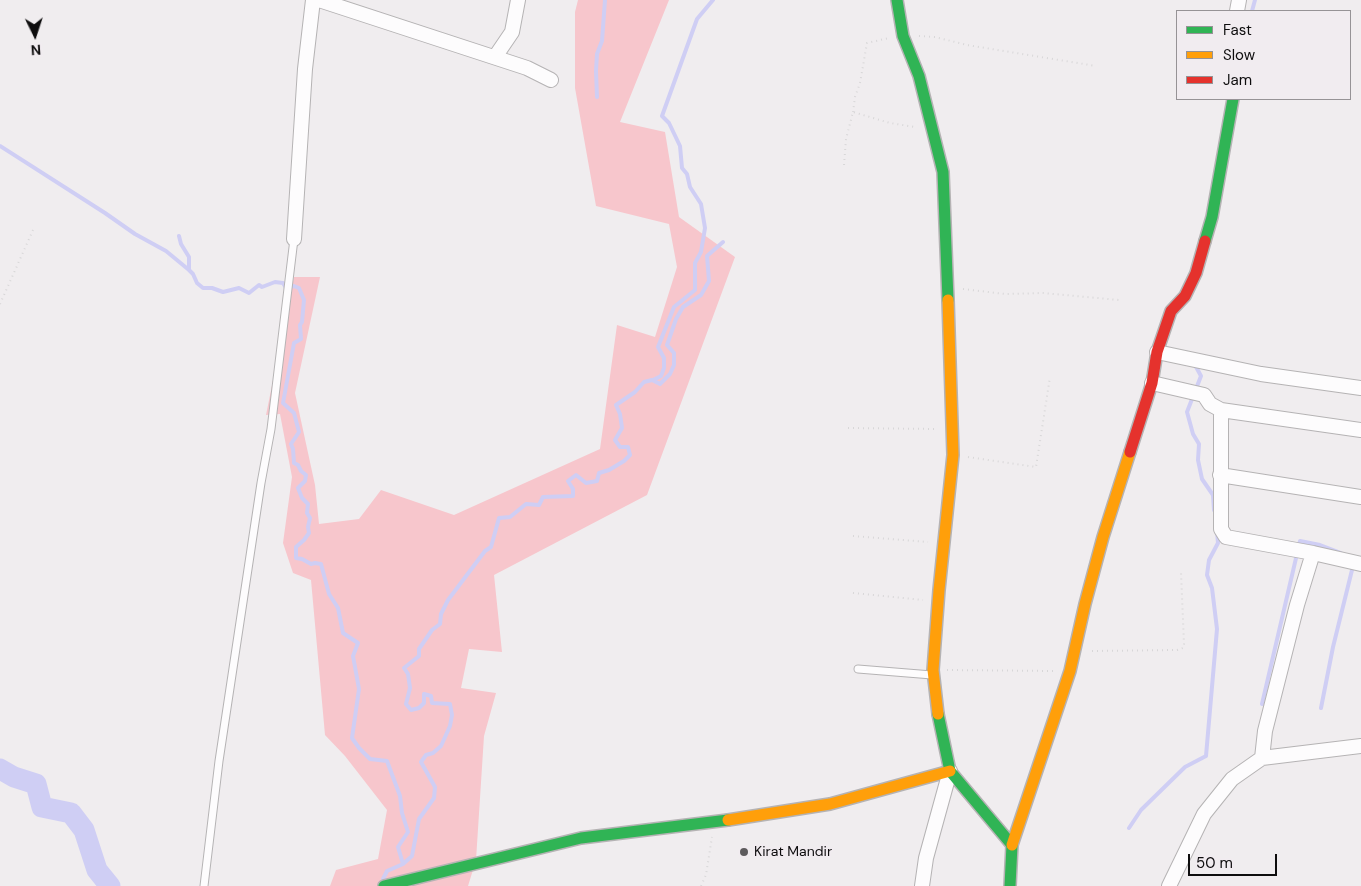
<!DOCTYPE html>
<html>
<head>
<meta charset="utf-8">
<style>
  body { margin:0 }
  #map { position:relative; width:1361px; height:886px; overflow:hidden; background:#f0edef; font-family:"DM Sans",sans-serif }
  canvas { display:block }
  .legend { position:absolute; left:1176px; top:10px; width:175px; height:90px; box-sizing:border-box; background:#f1ecf0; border:1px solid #969396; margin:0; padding:6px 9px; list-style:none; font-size:15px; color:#0e0d0e }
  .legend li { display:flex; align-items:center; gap:10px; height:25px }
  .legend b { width:25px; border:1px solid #969396 }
  .north { position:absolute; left:10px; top:10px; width:50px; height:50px; -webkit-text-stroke:4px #f1ecf0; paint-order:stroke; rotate:176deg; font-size:14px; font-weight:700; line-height:20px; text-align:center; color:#0e0d0e }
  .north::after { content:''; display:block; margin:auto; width:18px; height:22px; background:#0e0d0e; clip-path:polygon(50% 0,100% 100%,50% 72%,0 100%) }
  .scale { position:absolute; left:1188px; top:854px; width:89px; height:22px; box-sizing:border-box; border:2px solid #0e0d0e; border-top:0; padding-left:6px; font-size:15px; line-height:18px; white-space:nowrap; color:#0e0d0e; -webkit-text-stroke:4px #f1ecf0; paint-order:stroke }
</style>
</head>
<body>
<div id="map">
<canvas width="1361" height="886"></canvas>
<ul class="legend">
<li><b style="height:6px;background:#30b455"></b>Fast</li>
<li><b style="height:6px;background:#ff9f0a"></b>Slow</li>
<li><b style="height:6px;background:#e5322d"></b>Jam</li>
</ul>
<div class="north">N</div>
<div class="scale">50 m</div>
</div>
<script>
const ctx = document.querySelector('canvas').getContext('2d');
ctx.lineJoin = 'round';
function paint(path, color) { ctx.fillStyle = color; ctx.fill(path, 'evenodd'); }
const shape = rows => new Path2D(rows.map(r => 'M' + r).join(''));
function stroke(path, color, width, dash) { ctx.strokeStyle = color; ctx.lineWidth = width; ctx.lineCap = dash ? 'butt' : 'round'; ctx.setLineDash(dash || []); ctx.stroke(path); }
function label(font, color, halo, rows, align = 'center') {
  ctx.font = font + ' "DM Sans",sans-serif'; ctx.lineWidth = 4; ctx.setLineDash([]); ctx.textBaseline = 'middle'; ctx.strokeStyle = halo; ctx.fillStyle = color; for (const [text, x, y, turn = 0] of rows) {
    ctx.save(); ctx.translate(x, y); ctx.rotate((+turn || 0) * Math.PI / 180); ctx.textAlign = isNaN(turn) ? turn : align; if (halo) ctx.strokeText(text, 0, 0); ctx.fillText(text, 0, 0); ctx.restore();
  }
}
paint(shape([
  [578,0,669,0,620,122,665,132,679,217,735,257,647,495,494,575,502,652,469,649,461,688,496,693,484,736,476,860,468,886,330,886,336,870,378,859,387,810,345,756,325,735,311,580,293,573,283,543,292,477,280,414,266,415,294,277,320,277,295,393,315,485,319,524,359,519,381,490,454,515,600,449,617,325,655,337,677,267,669,224,596,206,575,88,575,12]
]), '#f7c6cc');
stroke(shape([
  [1252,11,1255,0],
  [597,97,596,71,597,54,602,41,605,0],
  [0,146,105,213,135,234,166,251,189,270],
  [179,236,181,244,189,257,189,270,193,274,197,283,203,288,212,288,223,292,239,288,249,293,259,285,262,287,275,282,283,283,286,288,294,286,299,288,304,300,302,322,300,325,301,339,294,343,283,403,294,413,299,432,291,444,293,449,294,463,298,465,301,471,306,475,305,481,298,488,302,498,308,504,307,513,310,518,308,527,309,533,304,540,296,547,296,558,302,559,311,564,315,563,321,564,329,594,338,608,343,633,358,643,353,656,359,689,352,738,359,748,370,759,387,761,400,796,402,813,408,832,398,847,403,864],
  [1195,365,1201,376,1187,412,1193,434,1199,444,1198,460,1202,479,1213,495,1214,510],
  [653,380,661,376,664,368,664,358,658,347,674,307,695,290,695,263,701,252,705,228,701,204,690,187,687,174,682,168,680,146,669,123,662,116,697,19,713,0],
  [1262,704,1300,541,1320,545,1341,553],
  [1321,708,1333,647,1353,566],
  [1129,828,1141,810,1185,767,1206,756,1217,629,1212,588,1207,575,1209,560,1218,543,1217,531],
  [383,879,387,871,403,864,412,856,419,819,434,798,435,787,421,762,426,755,433,753,441,746,450,726,452,715,450,704,432,703,431,696,424,694,424,703,419,708,411,710,406,704,410,688,408,674,404,668,419,656,419,649,432,630,440,624,441,614,448,600,485,551,491,547,499,518,510,517,526,504,539,505,543,497,573,496,573,489,568,481,576,475,586,483,597,481,599,473,609,470,624,461,630,455,628,447,620,447,615,440,622,428,620,414,616,405,635,392,644,382,652,380,660,384,670,374,674,365,674,353,667,345,676,319,683,307,701,295,709,281,707,256,723,242]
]), '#cfcef4', 4);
stroke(shape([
  [0,769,14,777,36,784,42,807,71,813,84,830,97,870,110,886]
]), '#cfcef4', 21);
const lane = shape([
  [858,669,932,675],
  [204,886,219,761,261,483,271,429,294,239]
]);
const street = shape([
  [319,0,527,68,551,80],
  [1237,11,1239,0],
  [495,57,512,32,518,0],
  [294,239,305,69,313,0],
  [1157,352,1261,374,1361,388],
  [1152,383,1204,395,1210,404,1221,410,1361,430],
  [1221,410,1221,529,1226,537,1313,553,1361,564],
  [1220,475,1361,497],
  [1262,758,1265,731,1297,605,1313,553],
  [922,886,926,858,950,771],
  [1169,886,1204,814,1232,779,1262,758,1361,746]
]);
const fast = shape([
  [897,0,903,36,919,76,943,172,948,300],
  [1205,241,1212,217,1233,99],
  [938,714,950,771,1012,845,1010,886],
  [384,886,581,838,728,820]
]);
const slow = shape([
  [938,714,933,670,939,590,953,455,948,300],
  [728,820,830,804,950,771],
  [1012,845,1070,671,1085,604,1103,537,1130,452]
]);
const jam = shape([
  [1130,452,1152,383,1157,352,1171,311,1185,296,1196,273,1205,241]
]);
stroke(lane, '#b5b3b4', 9);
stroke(street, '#b5b3b4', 16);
stroke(fast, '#b5b3b4', 14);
stroke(slow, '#b5b3b4', 14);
stroke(jam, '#b5b3b4', 14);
stroke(shape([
  [919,36,935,37,967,45,1096,66],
  [853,112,855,97,860,83,867,43,889,38],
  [844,165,846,139,853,112,890,123,915,127],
  [963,289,1005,294,1043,293,1119,300],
  [0,304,33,230],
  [848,428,936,429],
  [968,457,1036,467,1050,377],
  [853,536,928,542],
  [853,593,923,600],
  [1092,651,1177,650,1183,648,1184,644,1181,572],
  [947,670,1055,671],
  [701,886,706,875,712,837]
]), '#d8d7d8', 2, [1, 4]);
stroke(lane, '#fdfcfd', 7);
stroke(street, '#fdfcfd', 14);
stroke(fast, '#30b455', 11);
stroke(slow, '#ff9f0a', 11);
stroke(jam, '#e5322d', 11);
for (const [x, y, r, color] of [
  [744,852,5,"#5d5b5d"]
]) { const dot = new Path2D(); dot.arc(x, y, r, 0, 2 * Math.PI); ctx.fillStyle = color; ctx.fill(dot); stroke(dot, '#f1ecf0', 2); }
label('14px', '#0e0d0e', '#f1ecf0', [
  ["Kirat Mandir",754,852]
], 'left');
</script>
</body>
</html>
